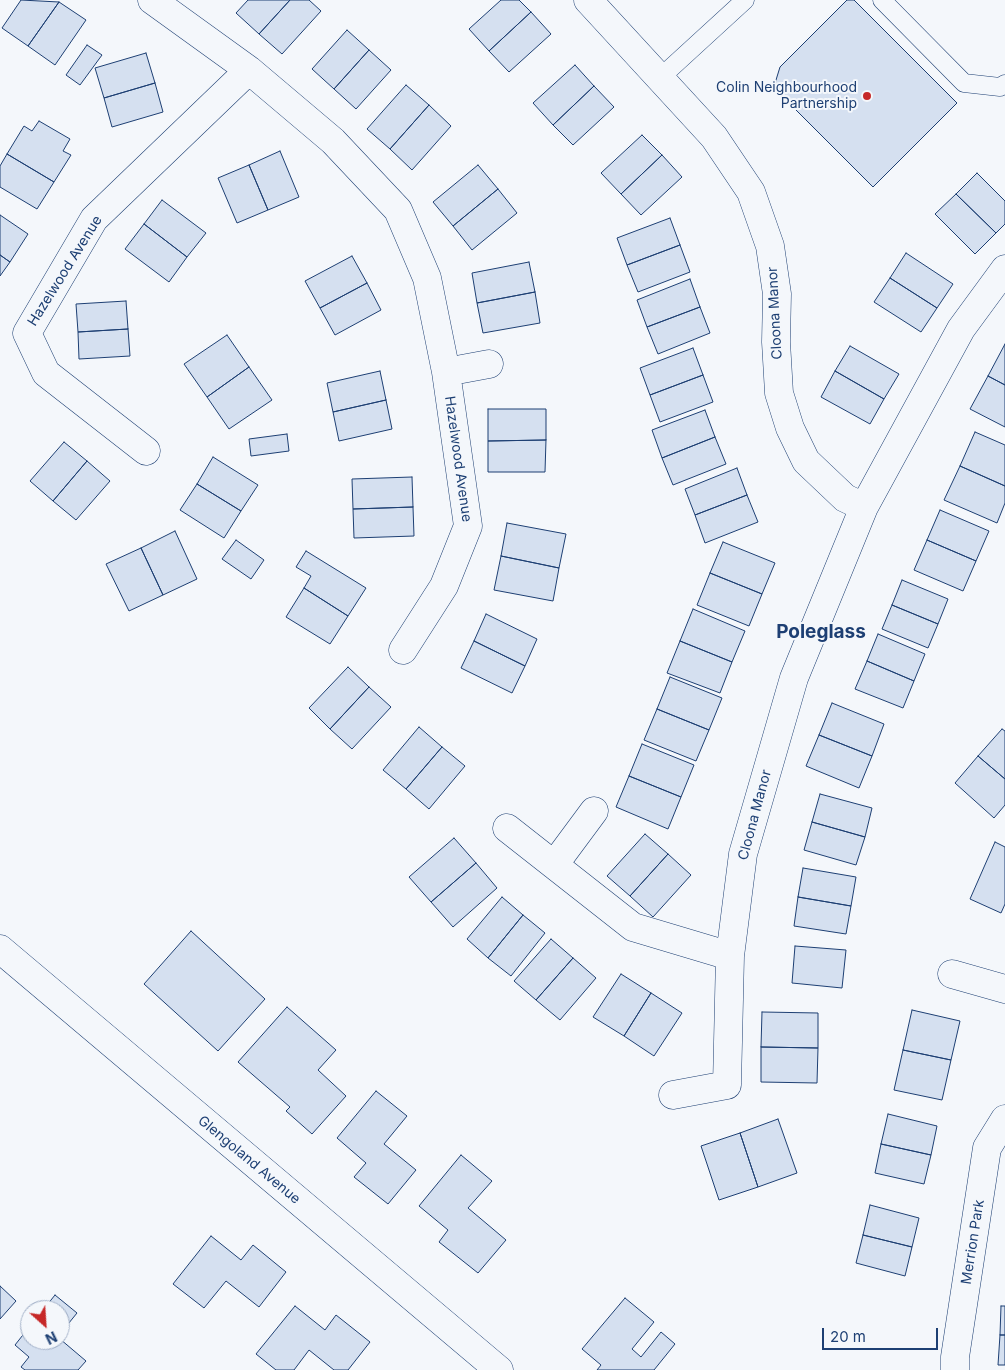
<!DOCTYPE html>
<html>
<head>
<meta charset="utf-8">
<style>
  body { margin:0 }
  #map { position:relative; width:1005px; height:1370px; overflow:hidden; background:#f4f7fb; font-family:Inter,sans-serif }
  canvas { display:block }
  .north { position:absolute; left:20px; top:1300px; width:50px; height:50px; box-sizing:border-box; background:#f4f7fb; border:1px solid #9eadc5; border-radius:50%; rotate:154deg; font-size:14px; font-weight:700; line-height:20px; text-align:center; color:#1d3f73 }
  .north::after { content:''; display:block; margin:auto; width:18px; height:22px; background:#c62828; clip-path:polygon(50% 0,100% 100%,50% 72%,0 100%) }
  .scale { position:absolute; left:822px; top:1328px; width:116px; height:22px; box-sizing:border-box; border:2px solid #1d3f73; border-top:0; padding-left:6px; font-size:15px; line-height:18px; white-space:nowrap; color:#1d3f73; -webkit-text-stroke:4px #f4f7fb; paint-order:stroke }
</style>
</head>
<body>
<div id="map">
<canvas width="1005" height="1370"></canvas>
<div class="north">N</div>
<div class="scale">20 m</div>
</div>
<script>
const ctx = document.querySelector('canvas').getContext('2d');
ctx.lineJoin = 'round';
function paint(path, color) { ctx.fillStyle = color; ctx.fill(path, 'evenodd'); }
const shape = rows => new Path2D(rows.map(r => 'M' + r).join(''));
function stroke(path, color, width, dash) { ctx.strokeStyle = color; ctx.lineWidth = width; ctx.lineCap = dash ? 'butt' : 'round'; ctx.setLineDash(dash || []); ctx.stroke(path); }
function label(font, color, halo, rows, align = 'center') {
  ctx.font = font + ' Inter,sans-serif'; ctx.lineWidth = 4; ctx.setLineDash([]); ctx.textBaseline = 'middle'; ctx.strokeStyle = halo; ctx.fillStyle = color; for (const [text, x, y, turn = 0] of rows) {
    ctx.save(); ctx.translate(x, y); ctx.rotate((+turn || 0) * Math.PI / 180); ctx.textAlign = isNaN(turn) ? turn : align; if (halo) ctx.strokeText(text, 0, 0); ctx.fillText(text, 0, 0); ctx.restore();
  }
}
const building = shape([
  [21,0,59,2,28,46,2,28,21,0],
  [248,0,290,0,259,34,236,13,248,0],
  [290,0,309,0,321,11,282,54,259,34,290,0],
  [501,0,519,0,531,12,489,51,469,29,501,0],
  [847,0,854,0,957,103,873,187,776,90,776,80,780,67,847,0],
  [59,2,86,20,55,65,28,46,59,2],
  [531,12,551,34,509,72,489,51,531,12],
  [347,30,369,50,334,89,312,69,347,30],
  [87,45,102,55,80,85,66,75,87,45],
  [369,50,391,70,356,109,334,89,369,50],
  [146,53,155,83,104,98,95,68,146,53],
  [575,65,594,86,553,125,533,103,575,65],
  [155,83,163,112,112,127,104,98,155,83],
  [406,85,429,105,390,149,367,129,406,85],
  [594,86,614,107,573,145,553,125,594,86],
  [429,105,451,126,412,170,390,149,429,105],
  [39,121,70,139,63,151,71,155,54,182,7,154,24,126,32,131,39,121],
  [642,135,662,155,621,194,601,173,642,135],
  [280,151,299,197,268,210,249,165,280,151],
  [7,154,54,182,37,209,0,187,0,166,7,154],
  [662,155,682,177,641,215,621,194,662,155],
  [249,165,268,210,237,223,218,178,249,165],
  [478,165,498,189,453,226,433,202,478,165],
  [977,173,1005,201,1005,224,996,233,956,194,977,173],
  [498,189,517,213,472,250,453,226,498,189],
  [956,194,996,233,975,254,935,214,956,194],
  [162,200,206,233,187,257,144,224,162,200],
  [0,215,28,234,10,262,0,255,0,215],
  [670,218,680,245,627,265,617,238,670,218],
  [144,224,187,257,169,282,125,249,144,224],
  [680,245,690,272,638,292,627,265,680,245],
  [906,253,953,284,937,308,890,278,906,253],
  [0,255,10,262,0,276,0,255],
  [352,256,367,283,320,308,305,281,352,256],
  [529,262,535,292,477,303,472,273,529,262],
  [890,278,937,308,921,332,874,302,890,278],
  [690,279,700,307,647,327,637,300,690,279],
  [367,283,381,310,335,335,320,308,367,283],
  [535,292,540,323,483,333,477,303,535,292],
  [126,301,128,329,78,332,76,304,126,301],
  [700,307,710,333,658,354,647,327,700,307],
  [128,329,130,356,79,359,78,332,128,329],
  [227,335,249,367,207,397,184,364,227,335],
  [1005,344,1005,385,988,376,1005,344],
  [850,346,899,374,884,399,835,371,850,346],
  [693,348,703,375,650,395,640,368,693,348],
  [249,367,272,400,229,429,207,397,249,367],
  [380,371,386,400,333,412,327,383,380,371],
  [835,371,884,399,870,424,821,397,835,371],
  [703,375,713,402,660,422,650,395,703,375],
  [988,376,1005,385,1005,427,970,409,988,376],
  [386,400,392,429,339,441,333,412,386,400],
  [488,409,546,409,546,440,488,441,488,409],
  [705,410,715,437,662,458,652,430,705,410],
  [975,432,1005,445,1005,486,960,466,975,432],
  [287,434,289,451,251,456,249,439,287,434],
  [715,437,726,464,673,485,662,458,715,437],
  [546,440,545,472,488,472,488,441,546,440],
  [64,442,87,461,53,501,30,481,64,442],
  [213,457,258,485,241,511,197,484,213,457],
  [87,461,110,481,76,520,53,501,87,461],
  [960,466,1005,486,1005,503,997,523,944,500,960,466],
  [737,468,747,495,695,515,685,489,737,468],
  [412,477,413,507,353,509,352,479,412,477],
  [197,484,241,511,224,538,180,510,197,484],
  [747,495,758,522,705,543,695,515,747,495],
  [413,507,414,536,354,538,353,509,413,507],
  [940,510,989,531,976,561,927,540,940,510],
  [507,523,566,534,559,568,501,556,507,523],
  [175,531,197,579,163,595,141,548,175,531],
  [236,540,264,560,251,579,222,559,236,540],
  [927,540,976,561,963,591,914,570,927,540],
  [723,542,775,563,762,594,710,573,723,542],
  [141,548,163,595,129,611,106,564,141,548],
  [306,551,366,588,348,616,304,588,311,576,296,567,306,551],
  [501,556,559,568,553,601,494,590,501,556],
  [710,573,762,594,749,626,697,605,710,573],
  [902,580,948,599,938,624,892,605,902,580],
  [304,588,348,616,330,644,286,617,304,588],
  [892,605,938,624,928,648,882,629,892,605],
  [693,609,745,631,732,662,680,641,693,609],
  [486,614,537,639,525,666,474,641,486,614],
  [878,634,925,654,914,681,867,661,878,634],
  [474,641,525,666,512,693,461,668,474,641],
  [680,641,732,662,720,693,667,673,680,641],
  [867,661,914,681,903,708,855,689,867,661],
  [348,667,369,687,330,729,309,708,348,667],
  [670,677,722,698,709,730,657,709,670,677],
  [369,687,391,707,352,749,330,729,369,687],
  [832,703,884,724,872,756,819,735,832,703],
  [657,709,709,730,696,761,644,740,657,709],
  [419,727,442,747,406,789,383,770,419,727],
  [1002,729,1005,731,1005,779,978,756,1002,729],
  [819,735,872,756,859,788,806,766,819,735],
  [642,744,694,765,681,797,629,776,642,744],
  [442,747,465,766,429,809,406,789,442,747],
  [978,756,1005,779,1005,805,994,818,955,783,978,756],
  [629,776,681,797,668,829,616,807,629,776],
  [820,794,872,808,865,837,812,822,820,794],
  [812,822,865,837,856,865,804,850,812,822],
  [645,834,668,854,630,896,607,876,645,834],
  [454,838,476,863,431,902,409,877,454,838],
  [995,842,1005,847,1005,904,1001,913,970,899,995,842],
  [668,854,691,875,653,917,630,896,668,854],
  [476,863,497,888,453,927,431,902,476,863],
  [803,868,856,877,851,906,798,897,803,868],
  [502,897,523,915,488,958,467,939,502,897],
  [798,897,851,906,846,934,794,926,798,897],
  [523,915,545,933,511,976,488,958,523,915],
  [191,931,265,999,218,1051,144,984,191,931],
  [551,939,573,958,536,1000,514,981,551,939],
  [795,946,846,950,842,988,792,983,795,946],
  [573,958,596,978,560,1020,536,1000,573,958],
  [621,974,651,993,624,1036,593,1017,621,974],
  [651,993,682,1013,654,1056,624,1036,651,993],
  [287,1007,336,1050,318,1070,346,1096,312,1134,286,1111,290,1107,238,1062,287,1007],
  [912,1010,960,1021,951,1060,903,1050,912,1010],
  [762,1012,818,1013,818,1048,761,1047,762,1012],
  [761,1047,818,1048,817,1083,761,1082,761,1047],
  [903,1050,951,1060,942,1100,894,1090,903,1050],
  [376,1091,407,1116,384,1144,416,1170,388,1204,354,1177,366,1163,337,1138,376,1091],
  [888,1114,937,1126,931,1155,881,1144,888,1114],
  [778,1119,797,1173,758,1187,740,1133,778,1119],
  [740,1133,758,1187,719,1200,701,1146,740,1133],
  [881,1144,931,1155,924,1184,875,1173,881,1144],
  [461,1155,492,1181,468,1208,506,1240,478,1273,439,1242,448,1230,419,1206,461,1155],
  [870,1205,919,1218,912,1247,863,1235,870,1205],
  [863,1235,912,1247,905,1276,856,1263,863,1235],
  [211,1236,241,1260,253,1245,286,1272,259,1307,226,1281,204,1308,173,1284,211,1236],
  [0,1286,16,1301,0,1319,0,1286],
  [55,1295,77,1313,60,1334,60,1310,43,1310,55,1295],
  [625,1298,654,1322,632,1349,641,1357,661,1332,675,1344,654,1370,597,1370,601,1365,582,1349,625,1298],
  [295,1306,325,1330,336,1315,370,1342,348,1370,334,1370,309,1350,294,1370,276,1370,256,1354,295,1306],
  [1001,1306,1005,1306,1005,1335,1000,1335,1001,1306],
  [30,1326,30,1340,60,1339,86,1361,78,1370,25,1370,21,1367,29,1357,15,1345,30,1326],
  [1000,1335,1005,1335,1005,1365,998,1365,1000,1335]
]);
paint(building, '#d5e0f0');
stroke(building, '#1d3f73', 1);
const service = shape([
  [882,0,964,83,1000,87,1005,84],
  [661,77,745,0]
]);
const minor = shape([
  [152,0,249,70,333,141,398,210,427,278,446,372,468,526,444,586,403,650],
  [588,0,714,137,751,192,770,246,777,294,776,342,779,393,790,428,806,461,845,498,864,507],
  [446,372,489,364],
  [146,451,46,373,27,333,94,219,249,70],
  [507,828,633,927,730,956],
  [554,865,594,811],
  [0,949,499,1370],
  [952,974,1005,989],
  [673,1095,727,1085,730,956,743,854,794,678,864,507,961,329,1005,269],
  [955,1370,955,1357,987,1148,1005,1119]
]);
stroke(service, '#1d3f73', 19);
stroke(minor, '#1d3f73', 29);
stroke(service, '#f4f7fb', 18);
stroke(minor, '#f4f7fb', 28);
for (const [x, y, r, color] of [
  [867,96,5,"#c62828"]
]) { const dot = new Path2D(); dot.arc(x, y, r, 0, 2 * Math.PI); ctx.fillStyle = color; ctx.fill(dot); stroke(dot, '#f4f7fb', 2); }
label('14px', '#1d3f73', '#f4f7fb', [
  ["Colin Neighbourhood",857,88],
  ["Partnership",857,104]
], 'right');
label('14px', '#1d3f73', '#f4f7fb', [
  ["Hazelwood Avenue",65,271,-58],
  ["Cloona Manor",775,313,-93],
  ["Hazelwood Avenue",458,459,82],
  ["Cloona Manor",755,815,-75],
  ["Glengoland Avenue",249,1160,40],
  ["Merrion Park",973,1242,-81]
]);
label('bold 19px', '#1d3f73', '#f4f7fb', [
  ["Poleglass",821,632]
]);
</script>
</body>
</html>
